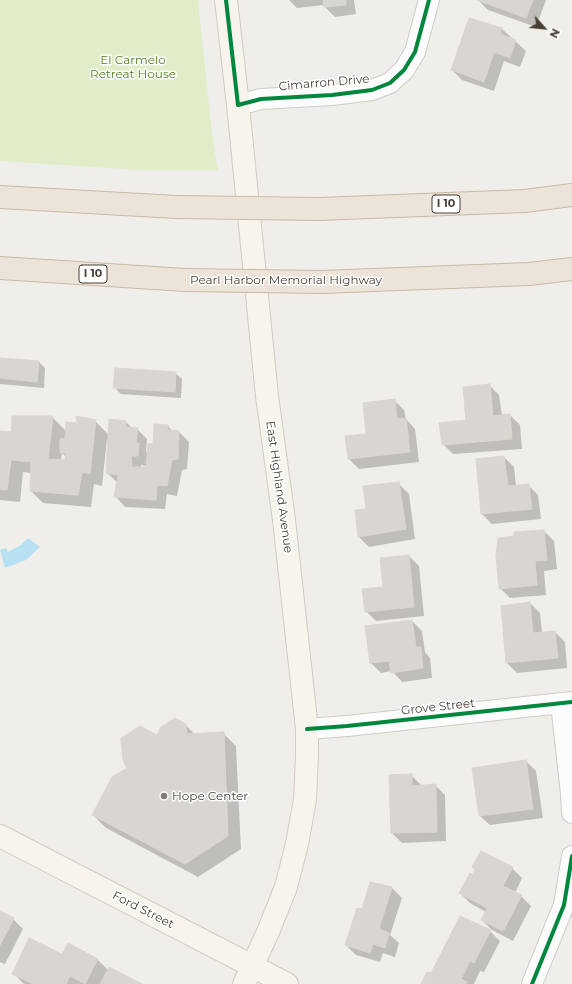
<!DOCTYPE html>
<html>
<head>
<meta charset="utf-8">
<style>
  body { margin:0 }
  #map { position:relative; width:572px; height:984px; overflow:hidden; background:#f0eeea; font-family:Montserrat,sans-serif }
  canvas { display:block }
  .north { position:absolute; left:524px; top:8px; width:40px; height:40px; -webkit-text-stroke:3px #fff; paint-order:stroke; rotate:117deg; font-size:11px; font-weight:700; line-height:16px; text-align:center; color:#483f35 }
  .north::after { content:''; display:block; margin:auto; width:14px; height:18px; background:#483f35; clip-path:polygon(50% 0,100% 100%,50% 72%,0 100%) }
</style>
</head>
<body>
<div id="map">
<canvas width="572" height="984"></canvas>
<div class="north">N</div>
</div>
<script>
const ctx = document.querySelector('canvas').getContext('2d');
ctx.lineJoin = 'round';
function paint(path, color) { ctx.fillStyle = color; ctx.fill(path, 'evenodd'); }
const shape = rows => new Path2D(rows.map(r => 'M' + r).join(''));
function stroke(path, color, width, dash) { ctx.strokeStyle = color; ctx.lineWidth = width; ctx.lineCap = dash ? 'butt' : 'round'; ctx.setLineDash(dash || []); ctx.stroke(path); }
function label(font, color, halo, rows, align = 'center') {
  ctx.font = font + ' Montserrat,sans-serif'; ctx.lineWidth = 3; ctx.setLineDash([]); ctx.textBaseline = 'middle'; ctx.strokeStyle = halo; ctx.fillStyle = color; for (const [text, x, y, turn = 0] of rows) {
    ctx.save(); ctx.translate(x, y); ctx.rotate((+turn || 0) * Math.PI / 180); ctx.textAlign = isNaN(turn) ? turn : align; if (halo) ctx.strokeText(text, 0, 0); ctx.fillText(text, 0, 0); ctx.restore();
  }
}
paint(shape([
  [0,0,198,0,212,134,218,170,139,170,0,161]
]), '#e1edc8');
paint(shape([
  [28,538,40,547,26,560,5,568,0,550,6,548,8,552,21,545]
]), '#b6e1f2');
paint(shape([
  [289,0,354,0,356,14,335,17,325,7,324,5,297,8],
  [478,0,546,0,536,27,488,10],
  [470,19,502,29,526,51,520,67,504,61,494,91,462,80,452,70],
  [0,359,39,362,45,368,44,388,0,384],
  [175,373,182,379,181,398,121,394,114,387],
  [489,385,499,395,502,416,510,415,520,425,522,449,453,454,443,444,467,421],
  [394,400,404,410,406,419,415,429,419,462,359,469,349,459],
  [52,417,66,431,78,424,95,421,109,435,126,422,132,428,137,429,147,439,146,451,148,453,168,426,173,432,179,432,189,442,187,469,182,470,177,496,167,494,165,509,125,507,116,497,118,483,107,473,109,439,107,439,102,486,94,484,91,507,43,503,31,491,31,473,23,472,20,502,0,500,0,432,12,433],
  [62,453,66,457,66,461,61,461],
  [141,465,147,466,147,468,141,468],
  [504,457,514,467,516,486,528,485,538,495,541,519,492,524,482,514,477,460],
  [399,484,409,494,415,539,369,547,359,537,367,509],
  [544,531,554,541,557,569,544,571,546,595,510,598,500,588],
  [409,556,419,566,424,616,376,621,366,611],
  [530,603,540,613,542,633,555,632,565,642,567,668,517,673,507,663,502,607],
  [412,621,422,631,425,652,430,658,432,678,402,682,392,671,381,673,371,663,366,627],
  [185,724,195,735,223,733,236,746,241,849,198,877,106,828,93,815,128,768,158,736],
  [526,761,536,771,543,818,490,825,480,816],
  [411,775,421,785,435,785,445,795,446,841,402,843,392,833],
  [512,868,522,878,515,893,521,896,531,906,513,941,492,930,482,920,486,912,470,903,460,893,473,875],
  [371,883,392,888,402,898,390,935,399,943,395,957,383,953,380,962,356,955,346,945,363,910],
  [0,912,13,919,23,929,5,964,0,962],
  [490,931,500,941,484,972,480,971,474,984,422,984,431,975],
  [68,945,98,960,108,970,140,984,24,984,13,973,63,956]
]), '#0003');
const building = shape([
  [323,0,346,0,346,5,324,7,323,0],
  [477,0,533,0,526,18,477,0],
  [469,18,502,28,500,34,516,40,510,58,494,52,484,82,451,70,469,18],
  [0,358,39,361,37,382,0,378,0,358],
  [115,368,176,372,175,392,113,388,115,368],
  [490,384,493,416,510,414,512,439,442,445,439,423,466,420,463,387,490,384],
  [395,399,397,419,406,418,410,452,348,459,345,436,366,434,363,403,395,399],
  [12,416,53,416,48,459,65,460,66,453,60,453,60,439,65,438,66,422,77,423,76,416,96,420,90,474,82,472,78,495,30,491,31,462,11,460,7,490,0,489,0,431,11,432,12,416],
  [109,419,126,421,126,427,138,428,136,443,139,443,138,456,131,456,132,467,146,467,148,444,153,444,154,424,168,425,167,430,179,431,178,459,172,460,167,486,157,485,156,500,114,497,118,475,106,473,109,419],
  [504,456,508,486,529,484,532,509,481,514,476,459,504,456],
  [399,482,406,529,358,537,355,510,366,509,363,486,399,482],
  [544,530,547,560,535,561,537,585,499,589,496,556,498,538,514,536,514,532,544,530],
  [409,555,414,607,365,612,362,589,383,587,380,558,409,555],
  [530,602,533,633,555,631,558,658,506,663,501,606,530,602],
  [412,620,416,647,421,647,423,668,391,673,389,661,370,663,365,626,412,620],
  [175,718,186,724,187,734,224,732,228,836,185,864,92,815,112,777,127,768,123,761,121,738,140,726,157,735,161,727,175,718],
  [526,760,533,809,479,816,472,768,526,760],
  [412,774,412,786,436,784,437,832,391,833,389,775,412,774],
  [481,851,513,867,503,886,522,895,503,931,481,920,487,908,459,893,470,873,473,874,475,869,472,867,481,851],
  [370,882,392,887,379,929,389,933,385,948,373,944,370,953,345,945,357,908,362,909,370,882],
  [0,911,14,918,0,945,0,911],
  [460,916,491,930,474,963,470,961,461,979,467,982,466,984,421,984,427,972,431,973,460,916],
  [29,938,62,954,68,943,98,959,85,984,70,976,66,984,33,984,12,974,29,938],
  [109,967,142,984,100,984,109,967]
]);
paint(building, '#d9d5d1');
stroke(building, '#d9d5cf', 1);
const street = shape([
  [238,105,261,99,332,95,372,90,390,83,404,70,415,52,429,0],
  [561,704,571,794,572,813],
  [307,729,347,726,572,702],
  [532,984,564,905,572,856]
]);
const secondary = shape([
  [226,0,238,105,267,396,284,520,307,729,307,756,305,799,297,844,286,887,268,932,244,984],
  [0,836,287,984]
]);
const highway = shape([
  [0,197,176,207],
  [319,209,525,201,572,195],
  [0,268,185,280],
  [322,282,529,274,572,269]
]);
stroke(street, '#cfccc7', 22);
stroke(secondary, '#d2ccc1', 24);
stroke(highway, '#cbb9a3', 24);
stroke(street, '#fdfcfc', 20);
stroke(secondary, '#f7f4ee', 22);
stroke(highway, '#ece4d9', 22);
const highwayBridge = shape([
  [176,207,319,209],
  [185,280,322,282]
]);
stroke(highwayBridge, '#cbb9a3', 24, []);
stroke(highwayBridge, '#ece4d9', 22);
stroke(shape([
  [226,0,238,105,261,99,332,95,372,90,390,83,404,70,415,52,429,0],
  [307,729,347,726,572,702],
  [532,984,564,905,572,856]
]), '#00873e', 4);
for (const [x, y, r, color] of [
  [164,796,4,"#837c74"]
]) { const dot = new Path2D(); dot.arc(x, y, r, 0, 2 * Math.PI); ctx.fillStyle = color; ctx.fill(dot); stroke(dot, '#fff', 1.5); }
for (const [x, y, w] of [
  [446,204,28],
  [93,274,28]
]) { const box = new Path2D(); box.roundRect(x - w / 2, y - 9, w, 18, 3); ctx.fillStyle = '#fff'; ctx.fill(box); stroke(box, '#483f35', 1); }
label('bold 11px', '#483f35', null, [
  ["I 10",446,204],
  ["I 10",93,274]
]);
label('12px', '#4f7f23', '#fff', [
  ["El Carmelo",133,60],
  ["Retreat House",133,74]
]);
label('12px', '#483f35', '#fff', [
  ["Cimarron Drive",324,83,-5],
  ["Pearl Harbor Memorial Highway",286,280],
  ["East Highland Avenue",279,487,82],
  ["Grove Street",438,707,-6],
  ["Ford Street",143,910,27]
]);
label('12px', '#483f35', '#fff', [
  ["Hope Center",172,796]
], 'left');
</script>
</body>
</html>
